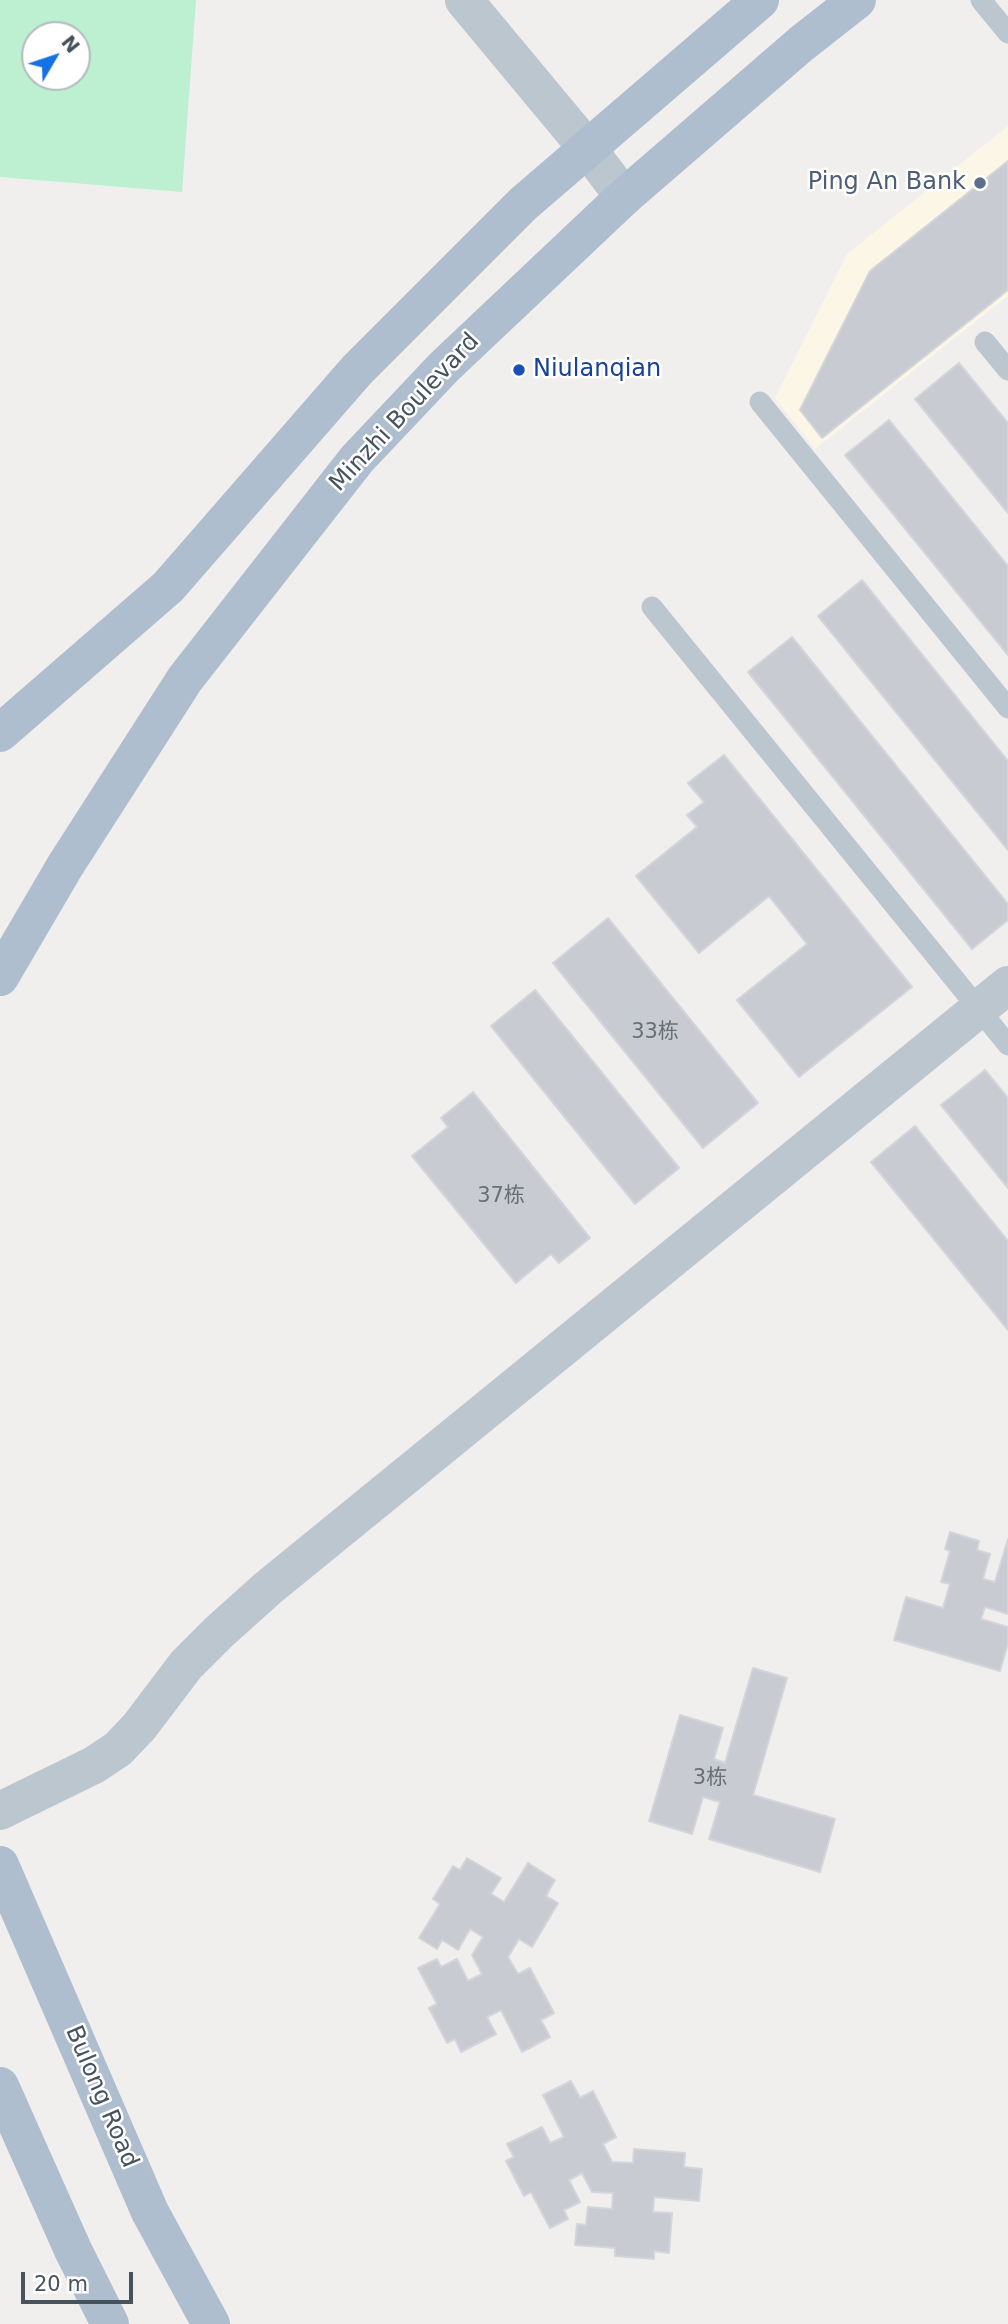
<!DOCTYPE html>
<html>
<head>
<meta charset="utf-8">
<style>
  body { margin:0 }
  #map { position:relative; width:1008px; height:2324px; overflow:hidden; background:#f1eeee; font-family:"DejaVu Sans",sans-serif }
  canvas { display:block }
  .north { position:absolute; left:21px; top:21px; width:70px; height:70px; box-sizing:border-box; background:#fff; border:2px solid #b5babe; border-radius:50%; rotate:51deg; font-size:19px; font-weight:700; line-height:28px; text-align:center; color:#46525c }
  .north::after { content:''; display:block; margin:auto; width:24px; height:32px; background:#1571e4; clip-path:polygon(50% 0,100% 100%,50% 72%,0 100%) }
  .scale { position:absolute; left:21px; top:2272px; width:112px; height:32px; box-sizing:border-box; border:4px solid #46525c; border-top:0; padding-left:9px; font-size:21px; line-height:24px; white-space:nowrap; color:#46525c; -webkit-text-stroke:5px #fff; paint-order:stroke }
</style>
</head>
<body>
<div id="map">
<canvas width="1008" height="2324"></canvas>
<div class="north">N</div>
<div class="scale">20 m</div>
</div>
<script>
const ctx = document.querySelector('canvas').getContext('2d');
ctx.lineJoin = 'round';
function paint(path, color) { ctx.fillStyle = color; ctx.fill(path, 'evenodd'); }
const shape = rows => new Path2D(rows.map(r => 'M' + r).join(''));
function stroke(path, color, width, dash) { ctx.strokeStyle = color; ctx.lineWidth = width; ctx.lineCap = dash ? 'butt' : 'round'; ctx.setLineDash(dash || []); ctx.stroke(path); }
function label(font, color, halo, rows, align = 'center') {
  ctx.font = font + ' "DejaVu Sans","Noto Sans SC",sans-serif'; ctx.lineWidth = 5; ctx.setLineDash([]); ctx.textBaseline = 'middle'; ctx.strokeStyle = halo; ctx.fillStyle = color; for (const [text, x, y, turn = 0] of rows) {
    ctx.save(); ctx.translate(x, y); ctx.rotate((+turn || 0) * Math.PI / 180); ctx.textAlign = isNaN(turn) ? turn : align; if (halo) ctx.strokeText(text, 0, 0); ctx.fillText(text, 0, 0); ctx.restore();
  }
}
paint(shape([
  [1008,126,1008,296,815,449,775,398,847,254]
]), '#fcf6e7');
paint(shape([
  [0,0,196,0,182,192,0,177],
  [35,35,77,35,77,77,35,77]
]), '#bcf0d0');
const building = shape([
  [1008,161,1008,290,822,438,800,410,870,271,1008,161],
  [959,363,1008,423,1008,513,915,399,959,363],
  [889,420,1008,566,1008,655,845,455,889,420],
  [862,580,1008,761,1008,850,818,616,862,580],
  [792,637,1008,904,1008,920,972,949,748,672,792,637],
  [724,755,912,987,799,1077,737,1000,807,944,769,896,699,953,636,876,697,827,687,815,704,802,688,783,724,755],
  [608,918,758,1103,703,1148,553,963,608,918],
  [535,990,679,1168,635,1204,491,1026,535,990],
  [985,1070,1008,1098,1008,1188,941,1105,985,1070],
  [473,1092,590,1238,559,1263,551,1254,516,1283,412,1156,448,1127,441,1118,473,1092],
  [915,1126,1008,1241,1008,1330,871,1162,915,1126],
  [950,1532,979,1541,977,1550,990,1554,983,1579,995,1582,1008,1539,1008,1614,985,1607,981,1619,1008,1627,1008,1643,1000,1671,894,1640,906,1597,943,1608,950,1584,941,1582,950,1551,945,1549,950,1532],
  [753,1668,787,1678,753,1795,835,1819,820,1872,709,1839,720,1802,703,1797,692,1834,649,1821,680,1715,723,1728,714,1759,725,1763,753,1668],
  [467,1858,501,1878,491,1894,504,1902,528,1863,555,1880,546,1896,558,1903,532,1947,519,1939,508,1957,518,1974,530,1968,554,2013,541,2020,550,2037,522,2052,501,2010,487,2017,496,2034,461,2052,455,2039,447,2043,429,2008,437,2004,418,1968,437,1959,441,1967,457,1959,468,1981,482,1974,472,1955,483,1937,470,1929,458,1950,442,1940,437,1949,419,1938,440,1904,433,1899,453,1866,460,1870,467,1858],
  [571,2081,580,2098,593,2091,616,2137,603,2144,612,2162,633,2163,634,2149,685,2153,684,2167,702,2169,699,2201,654,2197,653,2212,672,2213,669,2253,654,2251,654,2259,615,2256,615,2248,575,2245,577,2224,586,2225,588,2207,612,2209,613,2193,592,2192,582,2173,569,2180,580,2202,564,2210,568,2219,550,2228,531,2192,524,2196,506,2161,514,2157,507,2144,542,2127,550,2143,564,2137,543,2095,571,2081]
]);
paint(building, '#c8cbd1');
stroke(building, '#d2d5da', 2);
stroke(shape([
  [981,0,1008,33],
  [985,342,1008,370],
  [760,402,1008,708],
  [652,607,1008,1045]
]), '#bcc6ce', 21);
stroke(shape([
  [464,0,587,148,624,197],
  [0,1811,94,1765,118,1749,139,1727,186,1665,219,1632,268,1588,1008,985]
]), '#bcc6ce', 38);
stroke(shape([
  [0,733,168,587,357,370,523,204,760,0],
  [0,977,65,866,185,679,357,459,444,367,624,197,801,44,857,0],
  [0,1865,150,2212,211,2324],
  [0,2086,73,2250,110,2324]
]), '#aebece', 38);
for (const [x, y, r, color] of [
  [980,183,7,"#5c6f8a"],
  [519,370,7,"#1a4fb4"]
]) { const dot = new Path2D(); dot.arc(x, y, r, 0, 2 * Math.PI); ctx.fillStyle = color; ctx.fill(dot); stroke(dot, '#fff', 2.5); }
label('21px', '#667079', null, [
  ["33栋",655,1033],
  ["37栋",501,1197],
  ["3栋",710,1779]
]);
label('24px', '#4e5e75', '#fff', [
  ["Ping An Bank",966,183]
], 'right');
label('24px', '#164399', '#fff', [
  ["Niulanqian",533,370]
], 'left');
label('24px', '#46525c', '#fff', [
  ["Minzhi Boulevard",405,413,-47],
  ["Bulong Road",101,2097,67]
]);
</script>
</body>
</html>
